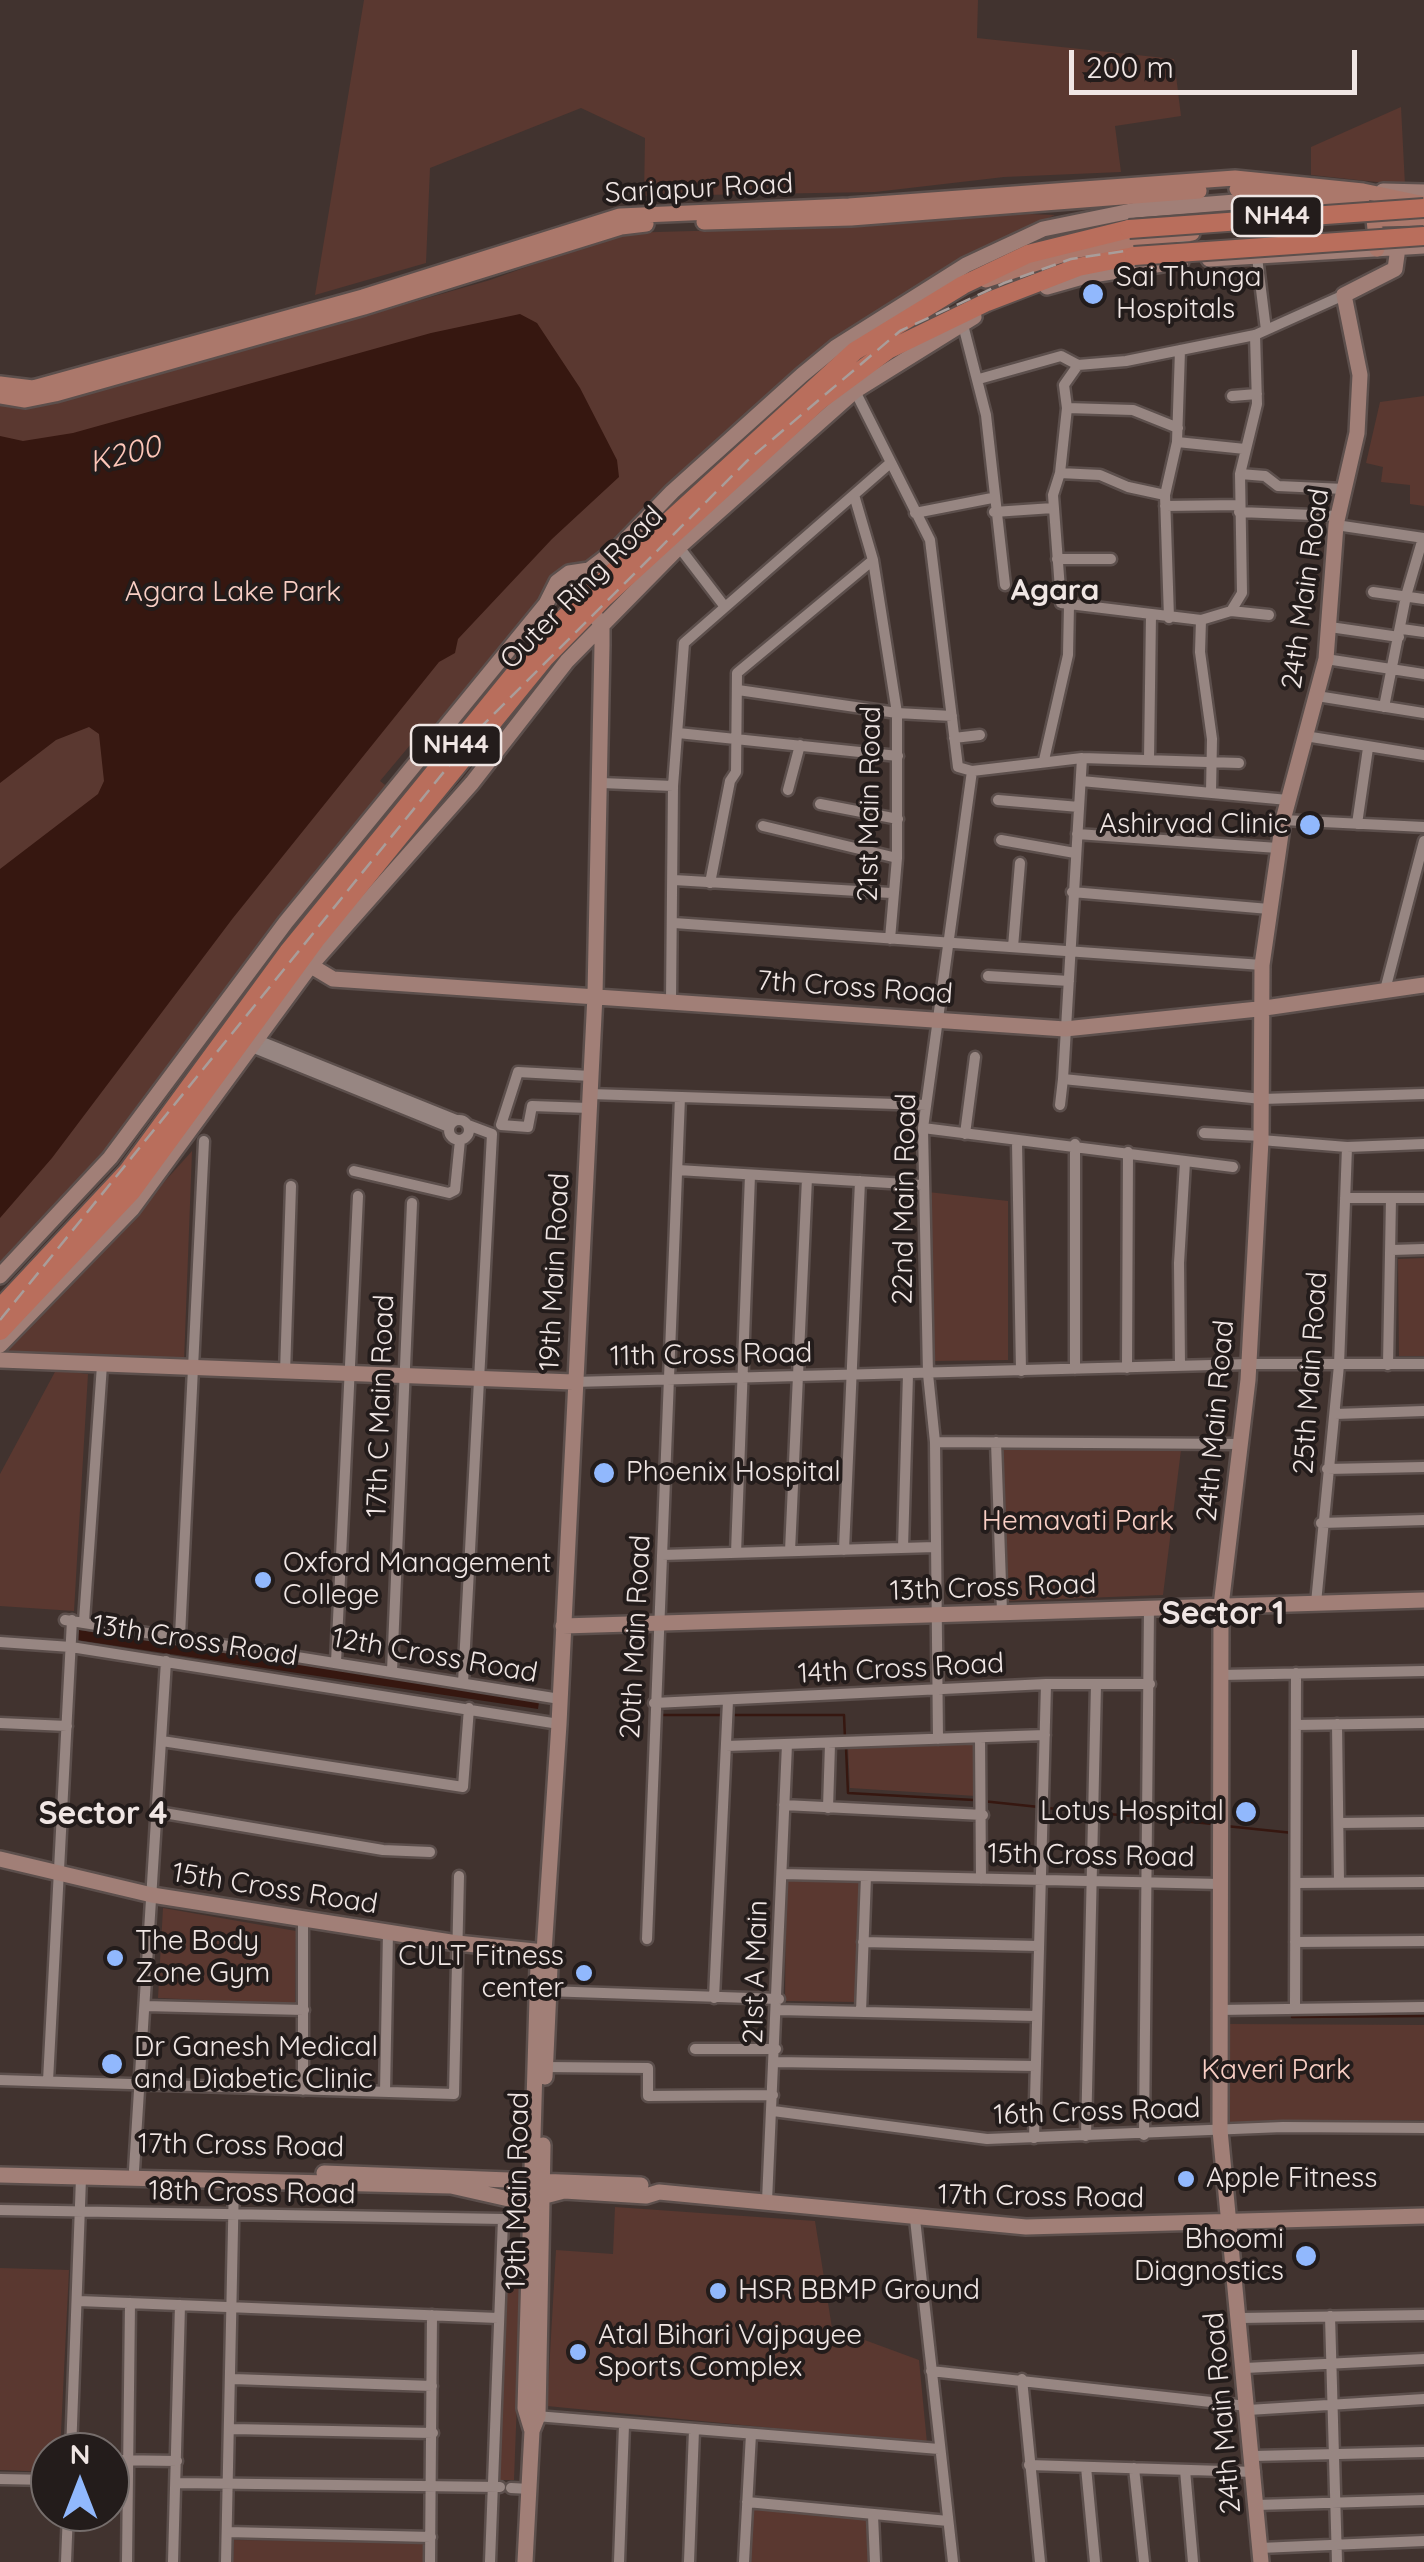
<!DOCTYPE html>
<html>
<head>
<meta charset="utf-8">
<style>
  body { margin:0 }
  #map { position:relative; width:1424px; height:2562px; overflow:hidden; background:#41332f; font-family:Quicksand,sans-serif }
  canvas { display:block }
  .north { position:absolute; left:30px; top:2432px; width:100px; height:100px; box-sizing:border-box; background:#231c1b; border:2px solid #756d6b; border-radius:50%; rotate:0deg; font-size:28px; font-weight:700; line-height:40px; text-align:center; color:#f0e6e4 }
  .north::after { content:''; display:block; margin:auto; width:35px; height:45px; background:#91b8fd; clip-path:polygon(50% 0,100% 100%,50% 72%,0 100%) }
  .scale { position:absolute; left:1069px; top:50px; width:288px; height:45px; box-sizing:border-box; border:5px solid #f0e6e4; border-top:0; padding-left:12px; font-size:30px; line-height:35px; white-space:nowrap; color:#f0e6e4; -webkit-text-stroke:8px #231c1b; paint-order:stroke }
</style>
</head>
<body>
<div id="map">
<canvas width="1424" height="2562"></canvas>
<div class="north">N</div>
<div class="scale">200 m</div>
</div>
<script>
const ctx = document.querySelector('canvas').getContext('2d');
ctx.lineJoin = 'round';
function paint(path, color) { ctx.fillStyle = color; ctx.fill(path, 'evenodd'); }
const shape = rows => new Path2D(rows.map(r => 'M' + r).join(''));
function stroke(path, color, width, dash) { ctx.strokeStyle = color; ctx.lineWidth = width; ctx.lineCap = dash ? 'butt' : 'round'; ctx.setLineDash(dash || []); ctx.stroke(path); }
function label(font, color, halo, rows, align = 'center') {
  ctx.font = font + ' Quicksand,sans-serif'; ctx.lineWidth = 8; ctx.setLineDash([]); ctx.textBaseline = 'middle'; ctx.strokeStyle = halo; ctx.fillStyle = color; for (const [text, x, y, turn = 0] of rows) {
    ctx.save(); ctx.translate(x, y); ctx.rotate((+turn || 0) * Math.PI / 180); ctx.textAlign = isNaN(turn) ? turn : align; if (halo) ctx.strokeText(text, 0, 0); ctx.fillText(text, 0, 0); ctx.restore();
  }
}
paint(shape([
  [364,0,978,0,977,38,1174,59,1181,116,1115,126,1121,172,1004,177,875,192,644,196,645,138,581,108,430,168,426,263,315,295],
  [1401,107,1405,185,1311,175,1311,147],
  [979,212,1055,215,950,264,818,350,546,600,427,743,416,738,380,781,389,788,290,904,102,1157,0,1271,0,402,39,404,278,341,490,280,622,233,871,226],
  [1424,396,1424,506,1410,504,1410,485,1381,482,1383,467,1366,463,1380,402],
  [192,1151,184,1362,0,1351,104,1249],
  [928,1192,1008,1201,1008,1360,933,1361],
  [1424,1258,1424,1356,1399,1356,1398,1259],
  [56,1370,88,1374,74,1611,0,1606,0,1474],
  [1000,1447,1181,1450,1163,1595,1005,1601],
  [973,1743,976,1796,850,1788,848,1747],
  [786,1879,859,1880,857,2002,785,2001],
  [163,1908,296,1931,295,2004,158,1998],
  [1229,2024,1424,2025,1424,2120,1229,2122],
  [615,2207,815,2221,832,2328,919,2360,927,2443,547,2406,556,2250,613,2254],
  [0,2268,69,2270,60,2452,50,2452,50,2472,0,2470],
  [504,2269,522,2270,514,2480,499,2480],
  [752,2508,870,2519,871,2562,748,2562],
  [234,2540,425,2542,424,2562,233,2562]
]), '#5a3830');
paint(shape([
  [520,314,537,323,580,388,617,460,619,477,552,539,458,639,455,653,439,662,233,918,52,1158,0,1218,0,869,98,794,104,781,99,734,89,727,56,740,0,783,0,436,23,441,73,433,431,333],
  [79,1630,539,1702,538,1709,77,1640]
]), '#361710');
stroke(shape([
  [661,1715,723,1715],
  [731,1715,844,1715,845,1739],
  [846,1747,848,1793,974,1800],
  [982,1801,1039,1807],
  [1047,1808,1089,1812],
  [1097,1813,1143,1817],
  [1151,1818,1213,1824],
  [1226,1826,1293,1833],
  [1292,2017,1424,2016]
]), '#361710', 2.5);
const street = shape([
  [1257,257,1266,330],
  [962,321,986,415,1005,585],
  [1078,365,1064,385,1067,408,1060,473,1053,495,1061,603,1201,620],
  [1078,365,1126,361,1255,335,1344,295],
  [979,379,1061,356,1078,365],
  [855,391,930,540,958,767,972,771,923,1128,928,1374,935,1442,938,1739],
  [1232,396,1257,394],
  [1067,408,1133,410,1178,428],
  [1177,442,1245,449],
  [1060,473,1100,475,1128,487,1165,495],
  [1240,474,1265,476,1278,486,1344,489],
  [854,495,873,560,897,713,897,858,890,939],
  [1165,506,1239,505],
  [994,512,1053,508],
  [1239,512,1338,516],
  [915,513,992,498],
  [1336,525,1424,538],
  [679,547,725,607],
  [1057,559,1111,559],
  [1373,592,1424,599],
  [1231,611,1269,615],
  [1169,618,1165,495,1177,442,1180,350],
  [1330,627,1399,637],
  [1402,629,1424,632],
  [1326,659,1424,674],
  [738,690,897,713,952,716],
  [1317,696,1424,713],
  [1384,707,1406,596,1423,538],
  [678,733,898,756],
  [1305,736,1424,755],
  [954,738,980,735],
  [1082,758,1063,1079,1262,1099,1424,1094],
  [1044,760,1068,655,1069,605],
  [1149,760,1151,614],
  [972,771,1082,758,1239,763],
  [1081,781,1288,800],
  [602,783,673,786],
  [788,790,800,745],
  [1211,792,1212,739,1200,652,1201,620,1231,611,1242,593,1240,474,1257,404,1255,335],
  [998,800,1079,807],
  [820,804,898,819],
  [1283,820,1424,827],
  [1357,824,1368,748],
  [763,826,897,858],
  [1077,834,1278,848],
  [1001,840,1075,853],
  [674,880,891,893],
  [710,883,730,781,736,772,737,673,873,560],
  [1072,892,1269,909],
  [674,923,1262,965],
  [1013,947,1020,863],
  [988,976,1069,981],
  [1385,990,1424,841],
  [671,1000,673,786,684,643,888,465],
  [257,1040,456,1120],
  [252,1047,449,1127],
  [590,1094,926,1105],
  [1060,1105,1063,1079],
  [589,1108,532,1106,528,1127,501,1125,518,1072,591,1076],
  '449 1130a10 10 0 1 1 20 0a10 10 0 1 1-20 0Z',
  [923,1128,1233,1167],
  [1204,1133,1261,1136],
  [965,1134,975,1057],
  [1261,1140,1347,1147,1424,1144],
  [1017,1142,1021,1371],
  [1075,1144,1075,1369],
  [678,1170,922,1185],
  [354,1171,449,1193,455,1190,460,1140],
  [1345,1198,1424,1198],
  [1392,1250,1424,1249],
  [1388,1365,1391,1198],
  [1180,1366,1179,1263,1185,1162],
  [1127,1368,1128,1152],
  [285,1373,291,1186],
  [573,1382,1249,1364,1424,1364],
  [1335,1414,1424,1411],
  [935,1442,1242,1444],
  [996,1442,1002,1612],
  [1327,1469,1424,1467],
  [1321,1523,1424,1520],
  [903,1548,908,1374],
  [844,1550,860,1181],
  [790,1551,807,1178],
  [736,1553,750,1175],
  [662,1555,935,1547],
  [1316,1603,1339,1365,1347,1147],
  [65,1620,560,1699],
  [84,1621,102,1365],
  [180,1636,204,1141],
  [0,1642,71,1647,559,1724],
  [336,1662,358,1196],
  [392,1671,412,1203],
  [1221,1675,1424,1671],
  [463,1683,492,1134,468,1125],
  [654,1703,1046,1684,1150,1684],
  [0,1723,67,1726],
  [1337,1724,1339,1882],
  [1296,1725,1424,1723],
  [980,1738,981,1879],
  [162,1741,463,1787,469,1708],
  [726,1746,1045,1735],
  [784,1805,983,1815],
  [828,1808,830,1744],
  [158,1812,383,1850,430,1852],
  [1339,1823,1424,1822],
  [782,1874,1220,1884],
  [1296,1883,1424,1882],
  [303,1919,303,2090],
  [647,1939,680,1097],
  [863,1942,1039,1946],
  [1295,1942,1424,1941],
  [545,1991,779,1999],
  [714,1998,728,1701],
  [145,2006,304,2010],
  [1295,2009,1296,1673],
  [778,2010,1037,2016],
  [1218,2010,1424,2007],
  [861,2012,866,1876],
  [695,2049,776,2049],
  [775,2062,1036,2066],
  [545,2067,648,2068,648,2096,773,2095],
  [0,2080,454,2094,459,1876],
  [48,2081,72,1620],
  [385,2092,388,1932],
  [773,2111,987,2139,1283,2127,1424,2128],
  [1144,2135,1149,1608],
  [1086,2136,1096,1684],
  [1034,2138,1046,1684],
  [134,2170,166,1661],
  [767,2201,787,1744],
  [0,2210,503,2219,490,2562],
  [915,2219,953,2562],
  [79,2301,498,2318],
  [1330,2316,1337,2562],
  [1241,2318,1424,2315],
  [1245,2368,1424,2359],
  [931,2371,1247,2406],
  [233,2379,432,2386],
  [1022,2379,1040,2562],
  [1248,2410,1424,2399],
  [536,2416,939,2449],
  [232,2429,433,2433],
  [71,2452,81,2178],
  [1253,2456,1424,2452],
  [110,2460,177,2461],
  [1029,2465,1255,2472],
  [1086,2467,1095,2562],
  [1134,2468,1144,2562],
  [1185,2470,1193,2562],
  [0,2479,50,2480],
  [176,2483,500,2487],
  [511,2488,530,2489],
  [747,2502,948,2521],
  [1257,2505,1424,2500],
  [873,2515,875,2562],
  [228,2532,431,2537],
  [1260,2548,1424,2541],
  [66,2562,68,2512],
  [127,2562,130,2303],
  [173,2562,180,2305],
  [226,2562,234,2181],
  [430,2562,432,2315],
  [619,2562,624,2425],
  [689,2562,694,2430],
  [744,2562,751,2434]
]);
const secondary = shape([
  [1383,191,1424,192],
  [1209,259,1424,246],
  [1047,287,1086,276,1181,261],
  [303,961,333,979,1065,1029,1258,1009,1424,985],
  [0,1276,110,1158,286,922,546,604,557,582,569,573,589,570,618,548,672,492,802,375,836,347,966,265,1043,229,1136,210,1285,198],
  [0,1345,132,1209,311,965,472,783,567,661,679,547,855,391,974,317],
  [0,1360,573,1382],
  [563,1626,1424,1600],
  [0,1859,152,1895,457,1943,544,1952],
  [544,1952,550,1967,545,2077],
  [324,2173,641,2185],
  [0,2175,451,2186,522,2202,564,2191,646,2196,659,2192,1026,2227,1424,2216],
  [532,2431,538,2416,543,2145],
  [525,2562,532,2431,525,2408,538,1965,544,1952,559,1724,595,995,602,645,602,625,585,603],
  [1261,2562,1220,2130,1221,1606,1248,1380,1261,1140,1262,965,1283,820,1326,659,1336,525,1357,433,1360,375,1344,295,1395,269,1398,248]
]);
const primary = shape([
  [1237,189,1361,202,1374,219,1377,249],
  [1379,219,1424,218],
  [704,222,851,218,1199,191],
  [986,280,1077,250,1192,233],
  [0,384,33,388,363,297,620,216,849,206,1235,178,1363,191,1424,204],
  [0,396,25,400,55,394,364,307,621,227,646,224]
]);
const highway = shape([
  [0,1308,127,1172,288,952,542,640,574,608,855,351,963,285,1028,254,1129,229],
  [0,1331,132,1191,317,938,544,659,605,597,819,401,888,350,987,302,1078,267,1134,256]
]);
stroke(street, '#5c4f4c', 15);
stroke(secondary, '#5c4f4c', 20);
stroke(primary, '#5c4f4c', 20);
stroke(highway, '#5c4f4c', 22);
stroke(street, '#978682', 10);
stroke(secondary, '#a17f77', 15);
stroke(primary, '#ab786b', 15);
stroke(highway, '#b96e5c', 18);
stroke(shape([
  [0,1320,477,731,747,461,900,331,1004,283,1071,259,1178,243,1424,231]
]), '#a99d9a', 2.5, [15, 8]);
const highwayBridge = shape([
  [1129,229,1424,208],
  [1134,256,1424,236]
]);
stroke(highwayBridge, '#5c4f4c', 22, []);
stroke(highwayBridge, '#b96e5c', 18);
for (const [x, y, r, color] of [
  [1093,294,12,"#91b8fd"],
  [1310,825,12,"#91b8fd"],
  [604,1473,12,"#91b8fd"],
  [263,1580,10,"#91b8fd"],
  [1246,1812,12,"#91b8fd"],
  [115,1958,10,"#91b8fd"],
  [584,1973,10,"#91b8fd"],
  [112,2064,12,"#91b8fd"],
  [1186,2179,10,"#91b8fd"],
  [1306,2256,12,"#91b8fd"],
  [718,2291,10,"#91b8fd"],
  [578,2352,10,"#91b8fd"]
]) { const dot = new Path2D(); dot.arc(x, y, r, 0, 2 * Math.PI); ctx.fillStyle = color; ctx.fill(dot); stroke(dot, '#231c1b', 4); }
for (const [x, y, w] of [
  [1277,216,90],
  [456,745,90]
]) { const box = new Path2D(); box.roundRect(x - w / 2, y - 20, w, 40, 8); ctx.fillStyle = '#231c1b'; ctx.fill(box); stroke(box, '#f0e6e4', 2.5); }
label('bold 25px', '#f0e6e4', null, [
  ["NH44",1277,216],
  ["NH44",456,745]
]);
label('28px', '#f0e6e4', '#231c1b', [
  ["Sarjapur Road",699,189,-3],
  ["Outer Ring Road",582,588,-45],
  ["24th Main Road",1306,589,-82],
  ["21st Main Road",870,804,-89],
  ["7th Cross Road",855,988,4],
  ["22nd Main Road",905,1199,-89],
  ["19th Main Road",555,1272,-87],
  ["11th Cross Road",711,1355,-1],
  ["25th Main Road",1311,1373,-86],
  ["17th C Main Road",381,1406,-88],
  ["24th Main Road",1216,1421,-85],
  ["13th Cross Road",993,1588,-2],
  ["20th Main Road",636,1637,-87],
  ["13th Cross Road",195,1641,9],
  ["12th Cross Road",435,1656,10],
  ["14th Cross Road",901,1669,-3],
  ["15th Cross Road",1091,1856,1],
  ["15th Cross Road",275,1889,9],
  ["21st A Main",756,1972,-88],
  ["16th Cross Road",1097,2112,-2],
  ["17th Cross Road",241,2146,1],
  ["19th Main Road",518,2191,-89],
  ["18th Cross Road",252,2193,1],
  ["17th Cross Road",1041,2197,1],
  ["24th Main Road",1223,2413,-95]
]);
label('28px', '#f0e6e4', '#231c1b', [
  ["Sai Thunga",1116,278],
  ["Hospitals",1116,310],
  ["Ashirvad Clinic",1288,825,"right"],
  ["Phoenix Hospital",626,1473],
  ["Oxford Management",283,1564],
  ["College",283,1596],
  ["Lotus Hospital",1224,1812,"right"],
  ["The Body",135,1942],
  ["Zone Gym",135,1974],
  ["CULT Fitness",564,1957,"right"],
  ["center",564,1989,"right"],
  ["Dr Ganesh Medical",134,2048],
  ["and Diabetic Clinic",134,2080],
  ["Apple Fitness",1206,2179],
  ["Bhoomi",1284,2240,"right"],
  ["Diagnostics",1284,2272,"right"],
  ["HSR BBMP Ground",738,2291],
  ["Atal Bihari Vajpayee",598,2336],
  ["Sports Complex",598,2368]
], 'left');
label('28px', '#f9cfc5', '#231c1b', [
  ["Agara Lake Park",233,593],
  ["Hemavati Park",1078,1522],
  ["Kaveri Park",1276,2071]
]);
label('italic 30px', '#fdc6b8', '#231c1b', [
  ["K200",125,455,-14]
]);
label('bold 30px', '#f0e6e4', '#231c1b', [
  ["Agara",1055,591]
]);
label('bold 32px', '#f0e6e4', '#231c1b', [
  ["Sector 1",1223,1614],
  ["Sector 4",103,1814]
]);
</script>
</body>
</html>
